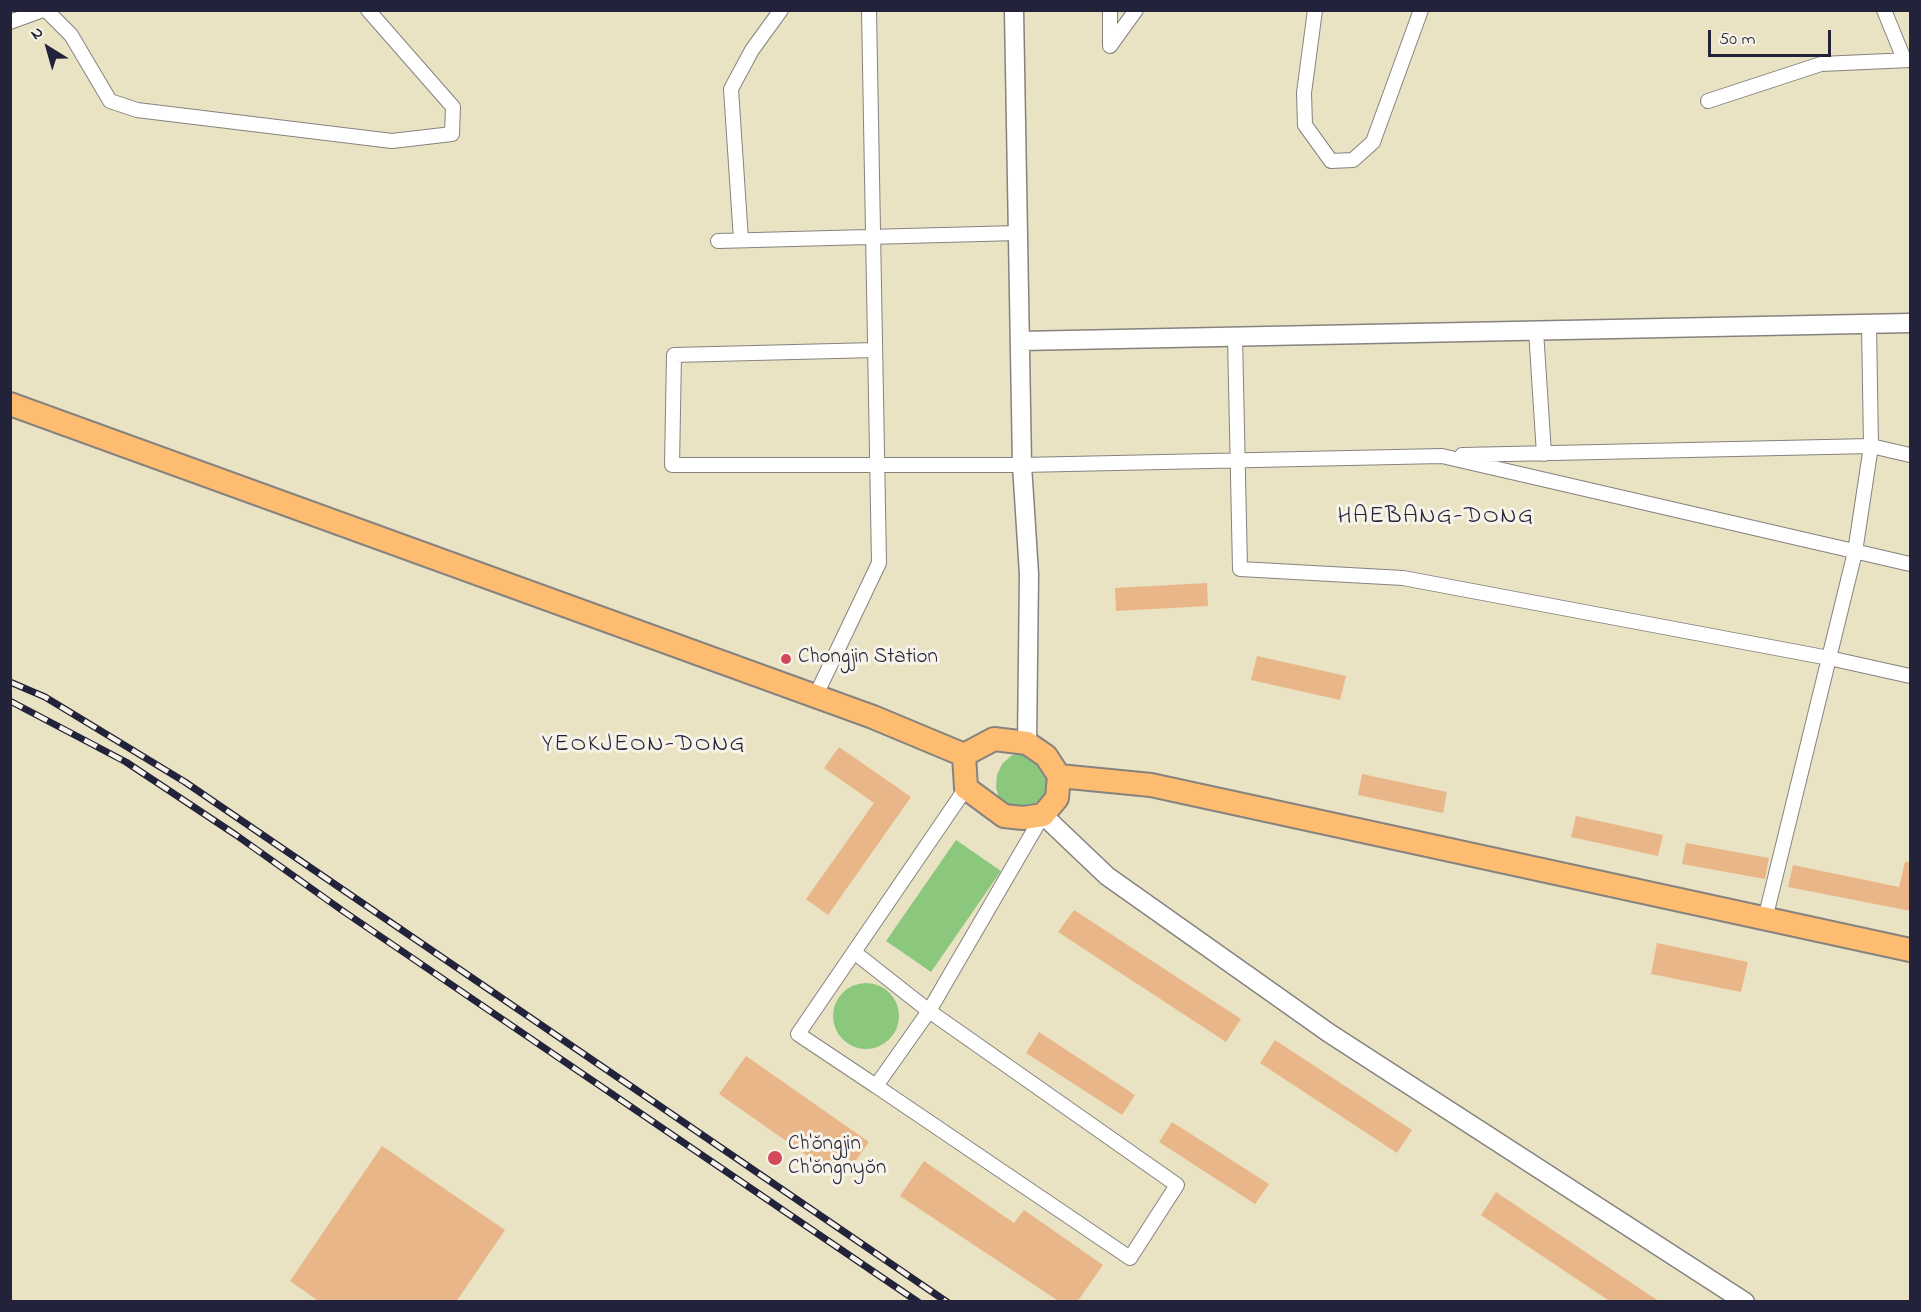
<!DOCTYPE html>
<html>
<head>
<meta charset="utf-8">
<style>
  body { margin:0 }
  #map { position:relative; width:1921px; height:1312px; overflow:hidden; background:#e9e3c3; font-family:"Indie Flower",sans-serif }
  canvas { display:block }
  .frame { position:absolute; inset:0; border:12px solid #22223b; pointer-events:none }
  .north { position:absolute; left:18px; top:18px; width:60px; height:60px; -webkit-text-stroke:4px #f7f3e8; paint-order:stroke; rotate:323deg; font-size:16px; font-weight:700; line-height:24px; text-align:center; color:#22223b }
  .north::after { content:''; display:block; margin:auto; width:21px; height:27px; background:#22223b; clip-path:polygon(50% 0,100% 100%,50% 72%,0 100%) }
  .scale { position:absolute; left:1708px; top:30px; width:123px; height:27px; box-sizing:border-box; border:3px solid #22223b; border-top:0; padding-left:8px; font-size:18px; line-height:21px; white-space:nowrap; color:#22223b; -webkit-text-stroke:4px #f7f3e8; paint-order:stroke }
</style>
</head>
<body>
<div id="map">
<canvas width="1921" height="1312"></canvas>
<div class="frame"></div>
<div class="north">N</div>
<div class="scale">50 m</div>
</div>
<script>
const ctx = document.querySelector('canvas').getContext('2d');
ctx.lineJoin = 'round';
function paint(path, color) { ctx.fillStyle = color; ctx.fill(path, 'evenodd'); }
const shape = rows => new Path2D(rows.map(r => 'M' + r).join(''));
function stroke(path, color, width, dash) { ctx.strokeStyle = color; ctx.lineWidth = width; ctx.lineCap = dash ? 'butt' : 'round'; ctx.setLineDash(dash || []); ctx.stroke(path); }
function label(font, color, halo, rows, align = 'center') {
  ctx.font = font + ' "Indie Flower",sans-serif'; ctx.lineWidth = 6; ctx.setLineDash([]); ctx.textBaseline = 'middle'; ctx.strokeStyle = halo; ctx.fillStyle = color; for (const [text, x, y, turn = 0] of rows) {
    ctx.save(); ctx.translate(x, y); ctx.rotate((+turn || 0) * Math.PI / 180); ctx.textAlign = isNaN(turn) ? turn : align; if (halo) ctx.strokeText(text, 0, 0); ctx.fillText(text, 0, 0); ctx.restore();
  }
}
paint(shape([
  [1023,751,1036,751,1062,791,1018,816,999,799,996,787,997,775,1002,764,1011,756],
  [956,840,1001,871,931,972,886,941],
  '833 1016a33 33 0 1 1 66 0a33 33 0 1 1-66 0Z'
]), '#8bc87e');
paint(shape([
  [1207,583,1208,606,1116,611,1115,588],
  [1257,656,1346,676,1340,700,1251,680],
  [839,747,911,797,828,915,806,899,874,803,824,768],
  [1362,774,1447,792,1443,813,1358,795],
  [1576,816,1663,835,1658,856,1571,837],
  [1686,843,1769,858,1765,879,1682,864],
  [1905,862,1911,862,1911,911,1788,887,1793,865,1899,887],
  [1074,910,1241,1019,1226,1042,1058,932],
  [1657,943,1748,962,1741,992,1651,974],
  [1039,1032,1135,1095,1122,1115,1026,1053],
  [1275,1040,1412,1130,1397,1153,1260,1063],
  [746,1056,869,1142,842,1180,719,1094],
  [1172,1122,1269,1184,1255,1204,1159,1142],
  [382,1146,505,1230,456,1302,320,1302,290,1281],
  [924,1161,1014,1223,1024,1210,1103,1265,1077,1302,1060,1302,900,1196],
  [1496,1192,1660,1302,1611,1302,1481,1215]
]), '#e9b689');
const minor = shape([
  [46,10,71,35,110,101,137,110,392,141,452,134,453,107,368,10],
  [1110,10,1110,46,1136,10],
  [1315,10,1304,93,1305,125,1331,161,1353,160,1373,142,1421,10],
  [1884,10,1904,59],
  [10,22,43,10],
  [1708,101,1821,64,1910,60],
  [741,240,731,89,752,50,781,10],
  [718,241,1018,233],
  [1536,331,1544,454],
  [1235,337,1240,569,1403,578,1829,658,1910,676],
  [875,350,674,355,672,465,1022,465,1442,456,1910,564],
  [1462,455,1871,446,1910,455],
  [815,697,879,563,869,10],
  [966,788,798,1034,876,1086,929,1011,1043,815],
  [1765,919,1855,552,1871,446,1869,324],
  [854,952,929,1011,1177,1185,1130,1258,876,1086]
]);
const tertiary = shape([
  [1014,10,1022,465,1029,574,1027,743],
  [1020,341,1910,323],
  [1043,815,1107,876,1329,1033,1745,1302]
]);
const trunk = shape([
  [10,404,873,717,964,755],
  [994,739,1027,743,1046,756,1059,776,1057,798,1043,815,1023,818,1004,816,966,788,964,755,994,739],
  [1059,776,1151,785,1910,950]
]);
stroke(minor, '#86827f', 16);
stroke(tertiary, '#86827f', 21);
stroke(trunk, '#86827f', 26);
stroke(minor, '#fff', 14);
stroke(tertiary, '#fff', 18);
stroke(trunk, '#febc70', 22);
const rail = shape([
  [10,682,45,697,185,782,947,1302],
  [10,701,126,762,236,835,343,911,918,1302]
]);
stroke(rail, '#22223b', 7);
stroke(rail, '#f7f3e8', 4.5, [14]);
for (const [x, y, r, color] of [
  [786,659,6,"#d1495b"],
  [775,1158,8,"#d1495b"]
]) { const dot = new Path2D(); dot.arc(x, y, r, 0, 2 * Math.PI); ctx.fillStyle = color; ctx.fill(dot); stroke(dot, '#f7f3e8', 2); }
label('21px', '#22223b', '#f7f3e8', [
  ["Chongjin Station",798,659],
  ["Ch'ŏngjin",788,1146],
  ["Ch'ŏngnyŏn",788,1170]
], 'left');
ctx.letterSpacing = '1.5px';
label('24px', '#22223b', '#f7f3e8', [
  ["HAEBANG-DONG",1436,518],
  ["YEOKJEON-DONG",644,746]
]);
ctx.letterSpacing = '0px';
</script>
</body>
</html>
